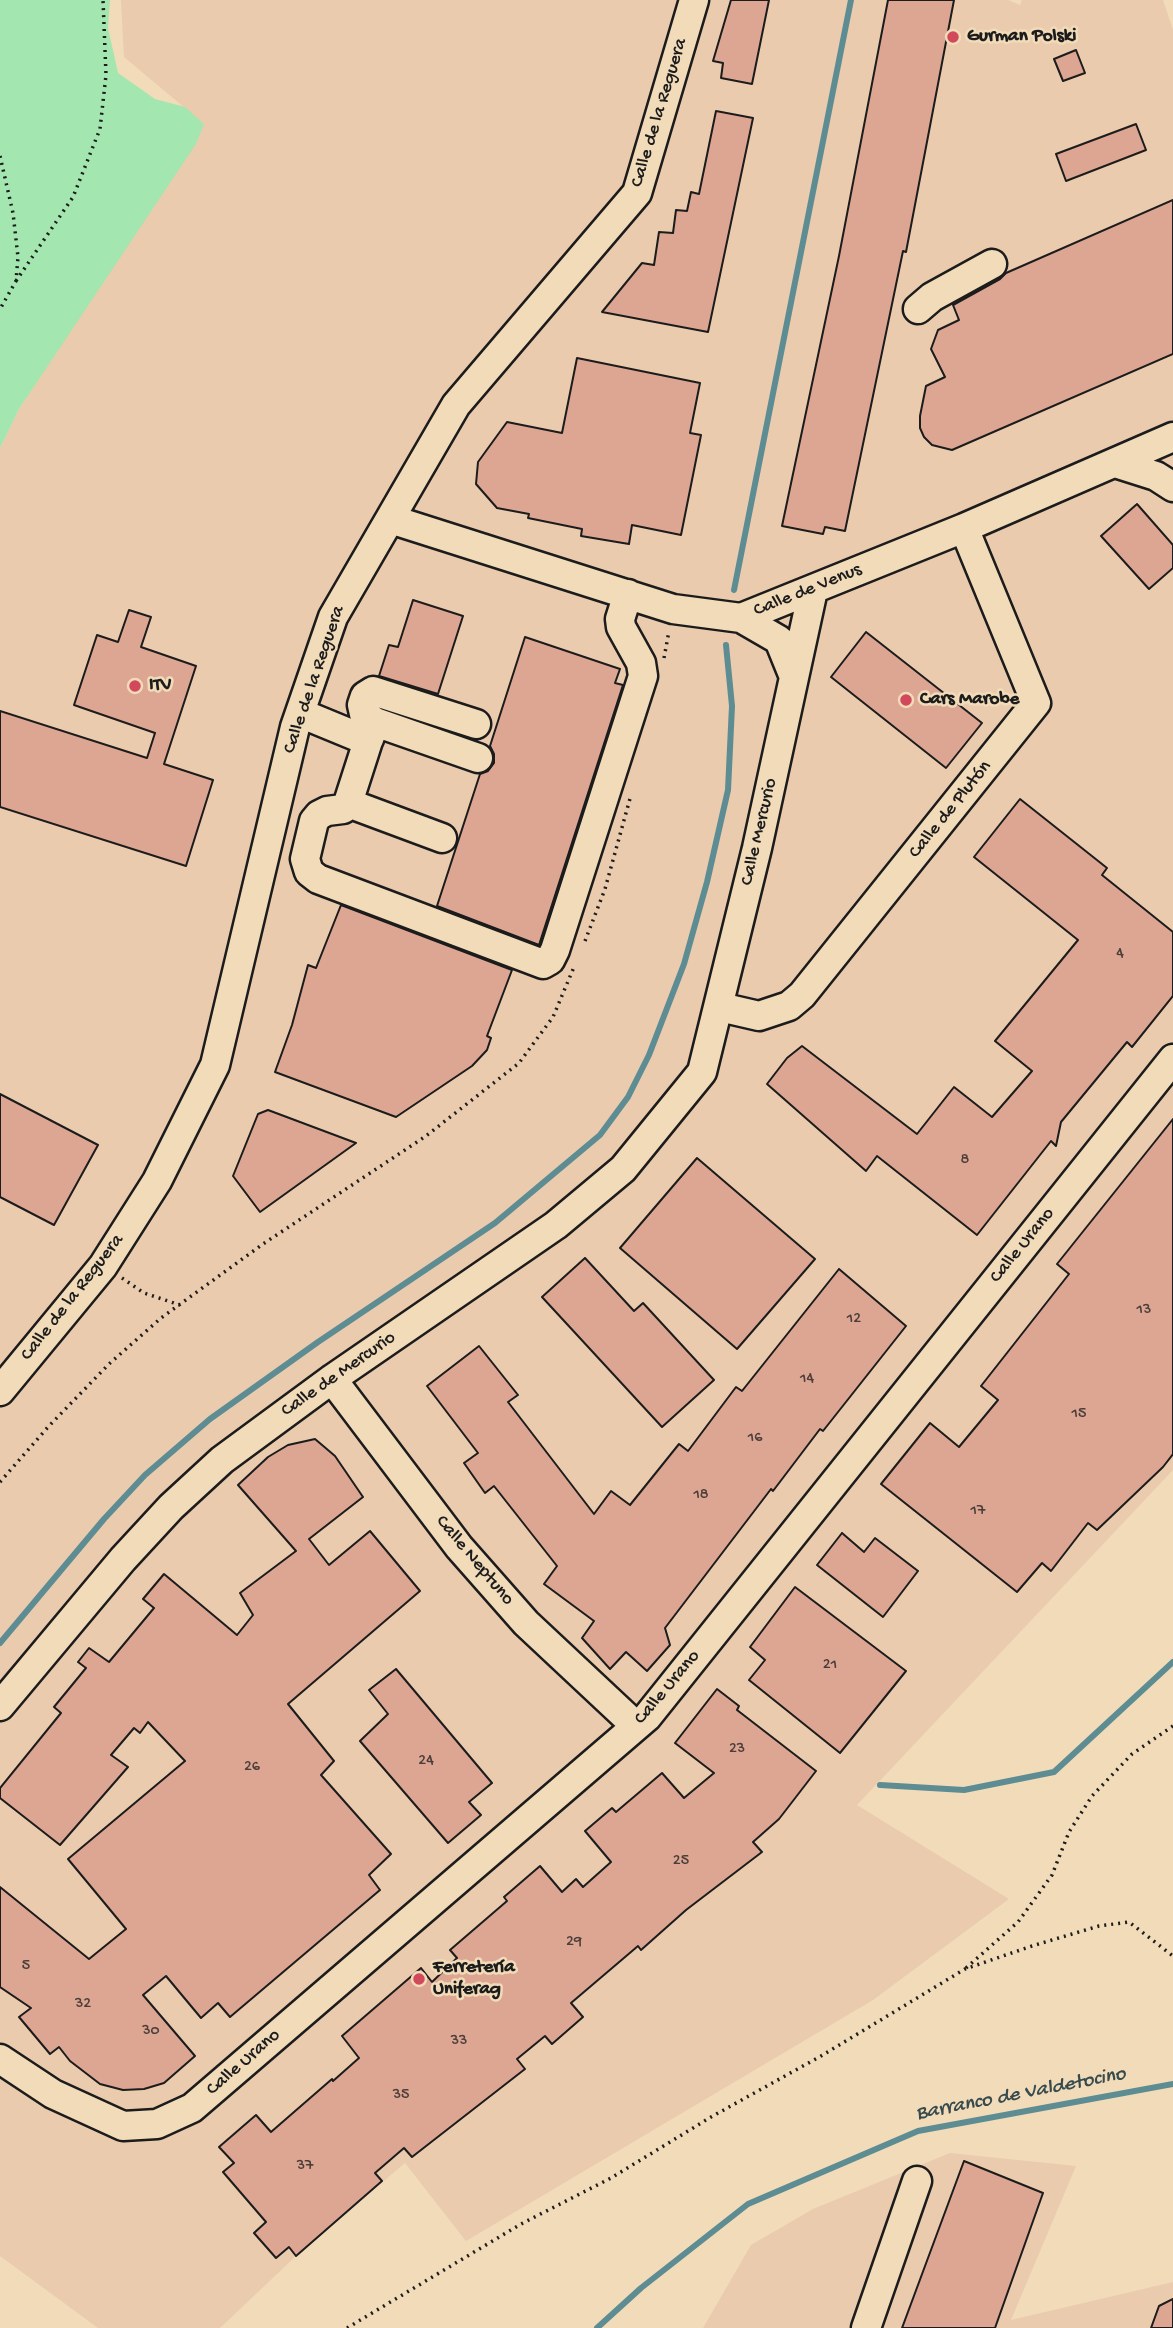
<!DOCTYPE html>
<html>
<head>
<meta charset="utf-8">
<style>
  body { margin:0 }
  canvas { display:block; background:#f1dbb9 }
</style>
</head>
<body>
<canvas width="1173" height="2328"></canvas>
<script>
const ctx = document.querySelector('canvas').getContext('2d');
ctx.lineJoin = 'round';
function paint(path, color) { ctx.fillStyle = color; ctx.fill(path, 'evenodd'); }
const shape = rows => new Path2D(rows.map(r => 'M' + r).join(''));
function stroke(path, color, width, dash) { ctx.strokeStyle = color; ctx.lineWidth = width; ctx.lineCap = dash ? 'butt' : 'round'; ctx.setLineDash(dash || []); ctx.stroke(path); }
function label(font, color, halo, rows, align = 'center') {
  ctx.font = font + ' "Gochi Hand",sans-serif'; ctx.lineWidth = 5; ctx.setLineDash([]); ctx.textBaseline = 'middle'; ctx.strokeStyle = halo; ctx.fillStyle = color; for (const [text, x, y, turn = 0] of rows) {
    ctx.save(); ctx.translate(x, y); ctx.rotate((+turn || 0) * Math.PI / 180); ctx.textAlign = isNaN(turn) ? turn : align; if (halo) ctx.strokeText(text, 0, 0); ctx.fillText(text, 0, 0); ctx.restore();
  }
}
paint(shape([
  [121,0,1008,0,1020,5,1022,0,1163,0,1173,30,1173,1470,857,1805,1009,1899,873,2000,466,2241,405,2163,296,2256,220,2328,98,2328,0,2256,0,448,19,409,204,124,124,57],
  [950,2153,1076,2166,1011,2320,1173,2282,1173,2328,703,2328,751,2245,813,2209]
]), '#ebcbae');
paint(shape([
  [0,0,110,0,108,28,118,73,155,99,185,107,204,124,196,144,19,409,0,448]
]), '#a3e6b0');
stroke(shape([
  [734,590,851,0],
  [0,1643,104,1519,145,1475,210,1419,318,1342,495,1223,600,1135,628,1097,649,1055,684,964,707,882,728,790,732,706,726,645],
  [880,1785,964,1790,1054,1772,1173,1662],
  [597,2328,641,2288,748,2204,918,2131,1173,2084]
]), '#5d8d93', 6);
const building = shape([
  [731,0,769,0,752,84,721,78,723,63,713,61,731,0],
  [888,0,954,0,906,252,903,251,845,531,825,527,823,534,782,526,839,256,888,0],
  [1076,50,1085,73,1063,81,1054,59,1076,50],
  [716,111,753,118,708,332,602,312,642,263,654,265,659,232,673,233,676,210,687,211,691,192,699,194,716,111],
  [1136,124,1146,150,1066,181,1056,154,1136,124],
  [1173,200,1173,354,952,450,932,445,924,437,920,428,920,416,926,386,945,377,931,349,938,330,959,320,953,305,1000,279,1006,273,1173,200],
  [577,358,700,383,690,433,701,435,681,535,632,525,629,544,581,536,582,529,528,518,529,514,497,508,476,484,478,462,507,422,562,433,577,358],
  [1137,504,1173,545,1173,568,1149,589,1101,536,1137,504],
  [413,600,463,616,438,694,379,676,389,645,398,647,413,600],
  [129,610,151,617,141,647,196,666,164,764,213,780,186,866,0,807,0,711,147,758,155,733,74,705,97,635,118,642,129,610],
  [866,632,982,723,946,768,831,677,866,632],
  [525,637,620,669,615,683,623,685,539,945,437,906,480,774,488,771,494,763,494,754,490,746,525,637],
  [1020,799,1107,868,1102,875,1173,932,1173,996,1132,1047,1127,1042,1061,1122,1056,1146,1051,1141,977,1235,877,1156,866,1171,767,1084,787,1058,802,1046,917,1134,954,1087,992,1117,1032,1071,995,1041,1078,940,974,857,1020,799],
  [341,905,512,970,487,1036,491,1038,487,1050,472,1066,396,1117,275,1072,292,1025,308,965,316,968,341,905],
  [0,1094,98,1145,54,1225,0,1197,0,1094],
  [268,1110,356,1143,260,1212,233,1176,258,1114,268,1110],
  [1173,1119,1173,1454,1163,1467,1097,1530,1088,1523,1051,1571,1042,1563,1017,1592,881,1484,930,1423,959,1447,998,1400,981,1386,1069,1274,1057,1264,1173,1119],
  [697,1158,815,1259,737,1349,620,1248,697,1158],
  [585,1258,634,1311,643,1303,714,1380,662,1427,542,1297,585,1258],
  [839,1269,906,1326,823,1431,820,1429,773,1491,771,1489,665,1628,670,1645,647,1671,626,1652,610,1669,582,1638,594,1621,544,1584,557,1566,494,1486,485,1493,464,1463,478,1453,427,1386,479,1346,518,1395,508,1402,594,1514,611,1491,630,1505,679,1444,688,1451,736,1387,742,1391,839,1269],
  [315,1439,335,1456,363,1497,309,1539,329,1565,370,1531,420,1591,288,1704,334,1761,321,1775,391,1854,369,1875,380,1890,230,2017,218,2003,201,2018,166,1976,143,1995,195,2056,164,2083,144,2089,123,2090,100,2084,70,2061,59,2047,50,2054,19,2017,31,2008,0,1987,0,1887,89,1959,126,1929,68,1859,185,1761,148,1722,140,1733,134,1728,111,1755,128,1767,60,1845,0,1798,0,1788,61,1713,54,1707,86,1668,78,1662,89,1648,109,1662,154,1608,143,1599,164,1574,237,1635,253,1615,240,1593,296,1551,238,1485,268,1457,288,1445,315,1439],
  [842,1533,864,1552,875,1538,918,1571,883,1617,817,1565,842,1533],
  [795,1587,906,1671,840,1753,749,1680,765,1660,750,1647,795,1587],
  [396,1669,492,1783,469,1802,481,1815,448,1843,360,1741,388,1714,369,1690,396,1669],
  [717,1689,739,1706,737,1710,816,1771,779,1819,753,1842,762,1852,686,1910,641,1950,638,1946,571,2003,583,2017,552,2044,545,2036,517,2059,525,2069,412,2157,404,2148,375,2173,382,2181,296,2256,289,2247,276,2258,254,2233,266,2222,223,2172,234,2163,219,2147,256,2115,271,2132,332,2079,333,2081,359,2058,342,2036,421,1968,432,1982,457,1958,450,1950,507,1901,504,1897,540,1866,562,1892,576,1879,583,1887,611,1862,585,1831,612,1808,616,1812,662,1773,684,1798,714,1773,675,1743,717,1689],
  [964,2161,1043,2193,995,2328,902,2328,964,2161],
  [1173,2299,1173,2328,1151,2328,1159,2306,1173,2299]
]);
paint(building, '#dda693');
stroke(building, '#1c1c1c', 2);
const minor = shape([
  [918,309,932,297,992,264],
  [1115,463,1156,476,1173,487],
  [390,519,673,609,741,618,964,528,1173,437],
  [741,618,779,640,794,677],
  [300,713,368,741,348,803,343,809,327,811,319,815,314,821,305,859,309,872,318,879,543,964,550,960,555,950,643,676,641,663,621,627,620,619,628,594],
  [375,722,364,714,362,705,365,696,373,691,476,724],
  [369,739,375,722,478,758],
  [348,803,442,838],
  [720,1007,759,1016,789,1006,802,995,1036,703,964,528],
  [332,1379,459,1547,526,1623,636,1726],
  [0,1391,103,1266,157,1181,215,1065,295,727,333,617,456,405,637,193,694,0],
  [0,1706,123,1559,171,1507,222,1460,332,1379,556,1225,623,1169,702,1072,757,848,813,590],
  [0,2059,53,2094,123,2126,157,2124,192,2108,647,1717,1173,1059],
  [866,2328,917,2181]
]);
stroke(minor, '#1c1c1c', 33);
stroke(shape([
  [0,156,13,213,18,257,16,281,0,309],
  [16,281,73,197,100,129,106,75,103,0],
  [664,658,669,631],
  [585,941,605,889,631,795],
  [122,1278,144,1293,180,1305],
  [0,1482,48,1427,109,1364,161,1318,263,1244,426,1136,519,1063,553,1017,574,967],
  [966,1968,1018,1922,1052,1875,1069,1832,1092,1796,1132,1754,1173,1726],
  [347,2328,521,2224,611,2178,711,2117,821,2056,965,1969,1032,1946,1099,1926,1129,1922,1173,1956]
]), '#1c1c1c', 3.5, [2, 5]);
stroke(minor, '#f1dbb9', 28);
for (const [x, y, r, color] of [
  [953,37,7,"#d1495b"],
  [135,686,7,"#d1495b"],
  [906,700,7,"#d1495b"],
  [419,1979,7,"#d1495b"]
]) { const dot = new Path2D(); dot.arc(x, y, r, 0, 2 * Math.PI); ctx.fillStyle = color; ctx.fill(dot); stroke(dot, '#f1dbb9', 2.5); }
label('16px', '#4c3e3a', null, [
  ["4",1120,955],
  ["8",965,1161],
  ["13",1144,1311],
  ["12",854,1320],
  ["14",807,1380],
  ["15",1079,1415],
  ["16",755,1439],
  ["18",701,1496],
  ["17",978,1512],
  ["21",830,1666],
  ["23",737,1750],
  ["24",426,1762],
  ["26",252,1768],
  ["25",681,1862],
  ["29",574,1943],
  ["5",26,1967],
  ["32",83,2005],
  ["30",151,2032],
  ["33",459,2042],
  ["35",401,2096],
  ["37",305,2167]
]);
label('bold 19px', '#1c1c1c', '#f1dbb9', [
  ["Gurman Polski",967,37],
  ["ITV",149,686],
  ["Cars Marobe",920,700],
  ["Ferretería",433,1968],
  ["Uniferag",433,1990]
], 'left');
label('19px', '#1c1c1c', '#f1dbb9', [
  ["Calle de la Reguera",660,113,-73],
  ["Calle de Venus",808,591,-22],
  ["Calle de la Reguera",315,680,-71],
  ["Calle de Plutón",951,810,-51],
  ["Calle Mercurio",760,832,-77],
  ["Calle Urano",1023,1246,-51],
  ["Calle de la Reguera",73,1298,-52],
  ["Calle de Mercurio",339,1375,-35],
  ["Calle Neptuno",474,1561,50],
  ["Calle Urano",668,1688,-50],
  ["Calle Urano",244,2063,-41]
]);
label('italic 21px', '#374b4e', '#f1dbb9', [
  ["Barranco de Valdetocino",1021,2095,-11]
]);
</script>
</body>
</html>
